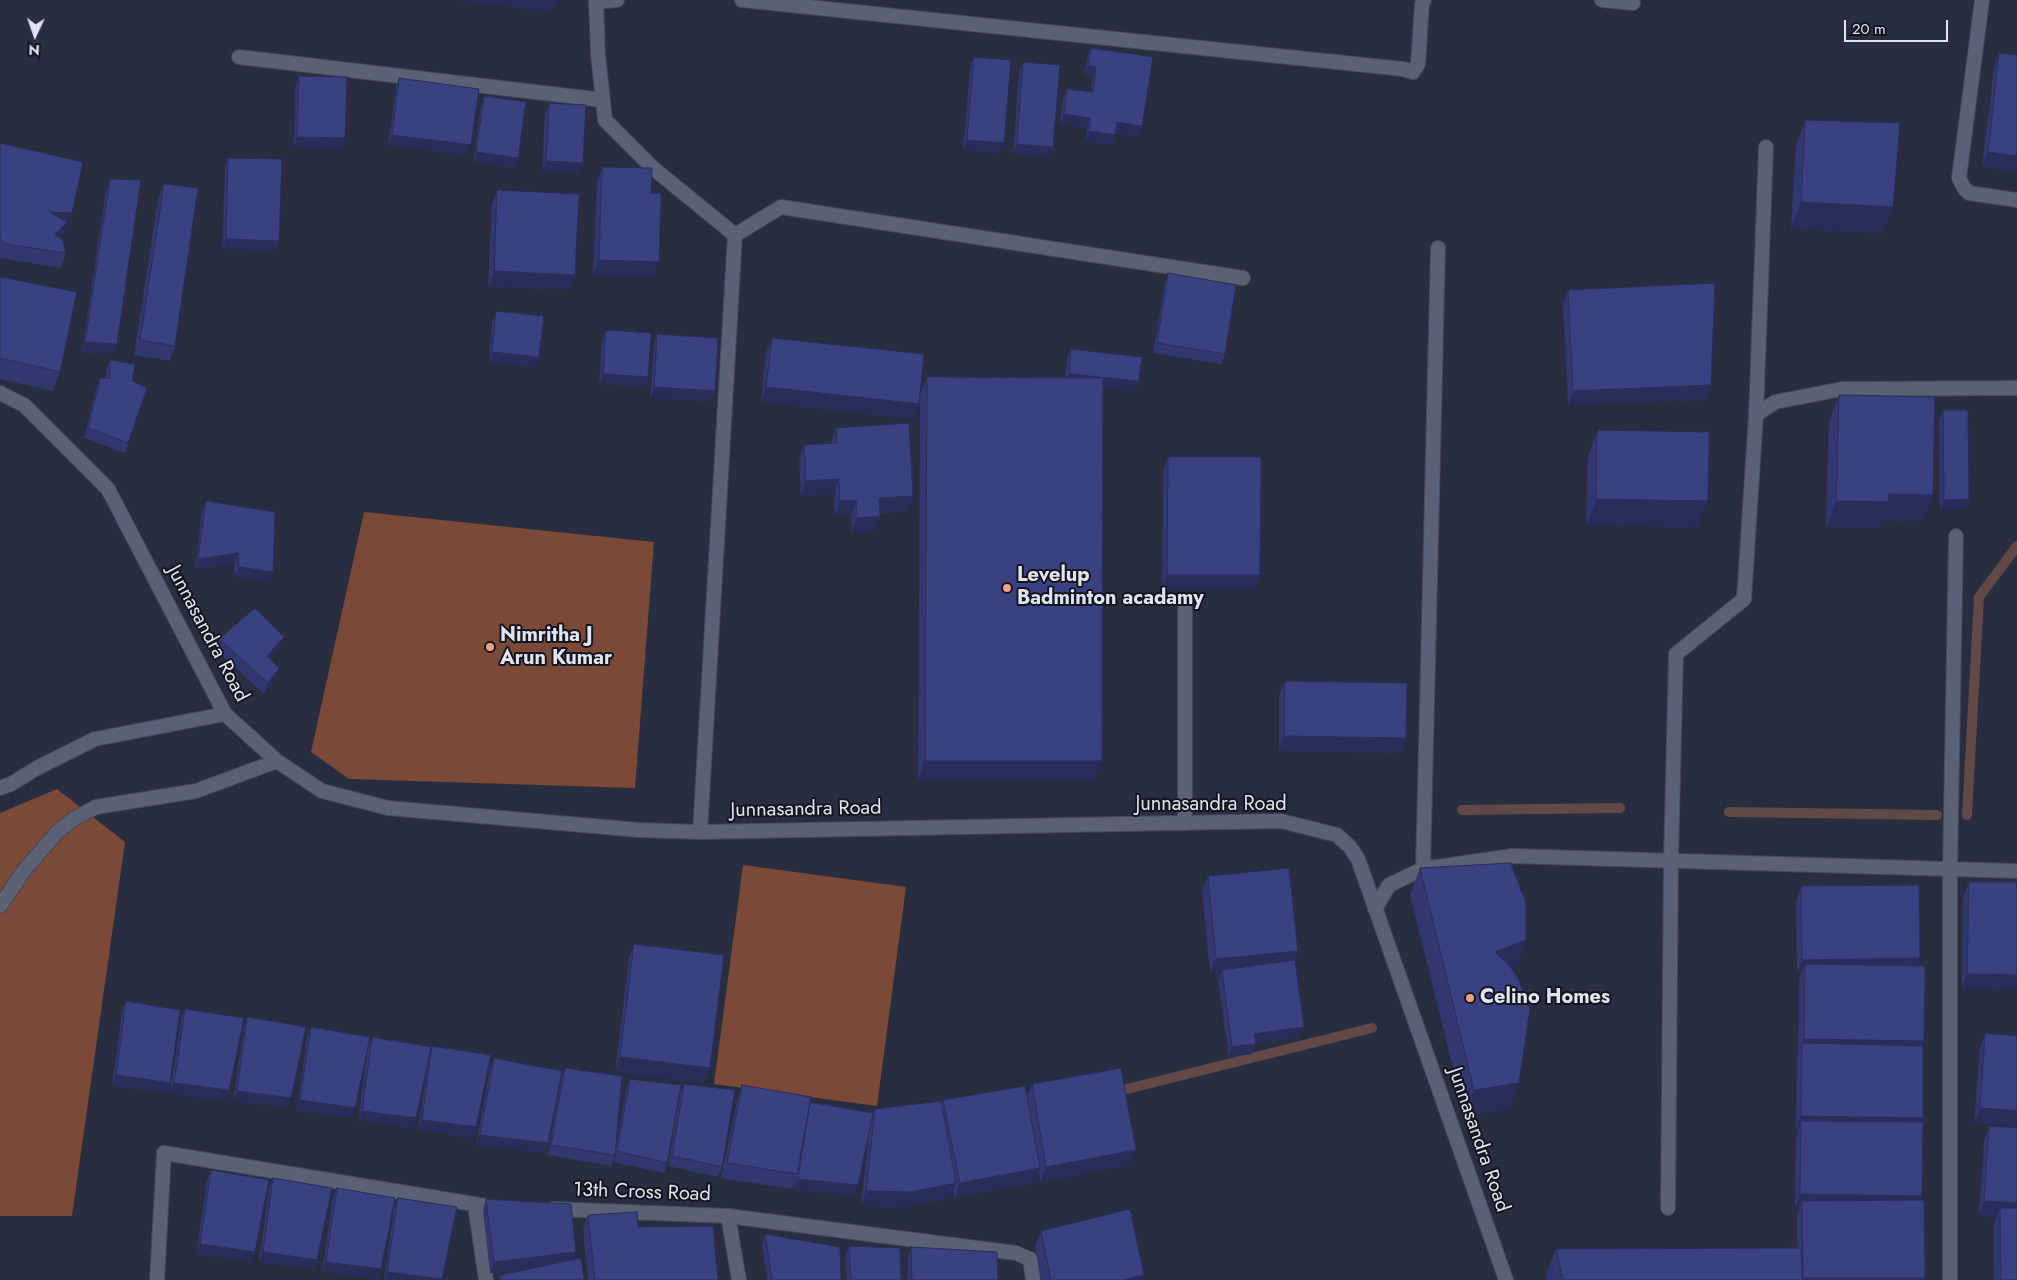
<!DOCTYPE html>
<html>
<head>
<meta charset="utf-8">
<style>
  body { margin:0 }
  #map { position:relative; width:2017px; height:1280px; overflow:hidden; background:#292d40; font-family:Jost,sans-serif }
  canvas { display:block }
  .north { position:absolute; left:10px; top:10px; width:50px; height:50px; -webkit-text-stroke:4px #14161f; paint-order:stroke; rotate:183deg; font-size:14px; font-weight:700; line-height:20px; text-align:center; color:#e1e4f0 }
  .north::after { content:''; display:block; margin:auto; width:18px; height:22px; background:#e1e4f0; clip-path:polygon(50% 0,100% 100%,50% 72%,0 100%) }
  .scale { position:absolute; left:1844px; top:20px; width:104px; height:22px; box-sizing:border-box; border:2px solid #e1e4f0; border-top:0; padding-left:6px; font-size:15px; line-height:18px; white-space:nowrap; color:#e1e4f0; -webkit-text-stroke:4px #14161f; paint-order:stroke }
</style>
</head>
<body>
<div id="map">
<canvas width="2017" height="1280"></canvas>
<div class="north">N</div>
<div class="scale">20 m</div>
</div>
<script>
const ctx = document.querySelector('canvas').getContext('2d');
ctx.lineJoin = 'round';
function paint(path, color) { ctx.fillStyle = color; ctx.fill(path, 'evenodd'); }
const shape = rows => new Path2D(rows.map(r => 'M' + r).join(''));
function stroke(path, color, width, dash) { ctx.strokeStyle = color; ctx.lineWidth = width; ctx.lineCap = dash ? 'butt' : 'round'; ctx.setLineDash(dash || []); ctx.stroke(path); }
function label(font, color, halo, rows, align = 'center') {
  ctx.font = font + ' Jost,sans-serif'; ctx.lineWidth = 4; ctx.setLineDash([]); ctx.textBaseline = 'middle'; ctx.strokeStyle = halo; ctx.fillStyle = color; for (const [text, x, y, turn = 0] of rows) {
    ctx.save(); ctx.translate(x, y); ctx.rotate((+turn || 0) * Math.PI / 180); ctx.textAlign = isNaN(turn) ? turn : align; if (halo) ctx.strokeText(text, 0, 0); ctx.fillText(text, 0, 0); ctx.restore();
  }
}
paint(shape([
  [364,512,654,542,635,788,349,779,311,752],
  [57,789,125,842,72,1216,0,1216,0,813],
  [743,865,906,887,877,1106,714,1084]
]), '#7b4938');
stroke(shape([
  [1462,810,1620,808],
  [1729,812,1937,815],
  [1967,815,1979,597,2017,546],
  [1123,1090,1372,1028]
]), '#614948', 10);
const service = shape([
  [1185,823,1185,607],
  [164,1153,486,1206],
  [553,1209,728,1216,1016,1253,1030,1259]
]);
const minor = shape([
  [596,0,598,54,605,120,653,168,735,235],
  [742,0,1403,69,1413,72,1418,64,1422,4,1424,0],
  [1602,0,1633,3],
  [1982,0,1959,178,1964,188,1969,193,2017,200],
  [596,2,617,0],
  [239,57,603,100],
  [735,235,781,207,1243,278],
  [1756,415,1775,402,1842,389,2017,388],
  [0,788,11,784,37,768,95,739,225,714],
  [700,832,735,235],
  [1423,869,1438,248],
  [0,906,23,872,57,832,75,818,96,807,196,791,277,761],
  [1375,909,1389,885,1423,869,1512,856,2017,871],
  [475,1205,486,1280],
  [1668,1208,1671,860,1676,654,1744,599,1756,415,1766,147],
  [728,1216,739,1280],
  [1030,1259,1033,1280],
  [157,1280,164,1153],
  [1950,1280,1950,870,1956,536]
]);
const tertiary = shape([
  [0,393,24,405,108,489,225,714,277,761,322,791,388,808,639,830,700,832,1281,821,1337,835,1350,847,1358,859,1506,1280]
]);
stroke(service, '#444756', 16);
stroke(minor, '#444756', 16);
stroke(tertiary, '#444756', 16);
stroke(service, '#5b6075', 14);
stroke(minor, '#5b6075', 14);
stroke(tertiary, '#5b6075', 14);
paint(shape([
  [1091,48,1142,126,1139,136,1116,133,1112,145,1085,141,1087,128,1060,124,1063,99,1067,89,1091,92,1093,77,1084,76,1087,58],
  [1999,53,2017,171,1982,167,1994,68],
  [974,57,1000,153,963,150,970,67],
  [1023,62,1053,147,1050,157,1013,154,1019,72],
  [299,76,341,149,294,147,295,87],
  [399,78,467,155,388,145,396,88],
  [484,96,515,168,473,162,481,106],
  [549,103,583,163,579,173,542,171,545,113],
  [1805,120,1893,207,1883,233,1791,229,1796,146],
  [0,143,67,228,65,228,60,238,66,253,60,268,0,258],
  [228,158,279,241,275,251,222,249,225,168],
  [602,167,651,193,653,277,593,275,597,182],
  [110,179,113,354,82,352,106,189],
  [164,184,175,346,170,361,134,355,158,199],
  [497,190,570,290,488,286,492,205],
  [1168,273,1225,354,1221,364,1153,353,1165,283],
  [0,277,60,372,53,391,0,379],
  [1568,290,1711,385,1705,400,1568,405,1563,305],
  [496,311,536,367,489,363,492,322],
  [606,330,645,387,599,384,602,341],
  [657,334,715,391,711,401,650,398,654,344],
  [772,338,920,394,927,377,1065,377,1067,359,1071,349,1135,391,1103,388,1095,781,918,780,920,402,914,419,761,402,766,353],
  [110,360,132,381,147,388,125,453,84,438,96,388,100,378,106,378,106,370],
  [1839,395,1933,495,1923,521,1882,520,1879,528,1826,527,1829,421],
  [1943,410,1969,499,1966,509,1940,510,1939,420],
  [836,428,913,496,908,511,880,513,880,516,874,531,852,532,851,515,835,515,834,494,801,496,799,460,804,445,831,443],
  [1597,430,1698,527,1586,525,1588,456],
  [1168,457,1255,590,1162,590,1163,472],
  [206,501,269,582,235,577,234,564,195,569,202,511],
  [219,639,280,647,270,659,279,668,275,678,264,694,215,649],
  [1285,681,1406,738,1401,753,1279,751,1279,696],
  [1420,868,1526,940,1517,966,1511,968,1519,1083,1509,1109,1465,1116,1410,895],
  [1208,876,1298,951,1294,960,1300,1037,1256,1043,1252,1054,1229,1057,1218,980,1221,973,1210,973,1202,891],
  [1969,882,2017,882,2017,990,1962,989,1963,897],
  [1801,886,1917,966,1924,1041,1922,1046,1921,1200,1925,1280,1547,1280,1546,1275,1556,1249,1797,1248,1797,1216,1799,1209,1795,1209,1796,1136,1798,1131,1796,1131,1797,1058,1798,1054,1799,979,1801,974,1797,974,1796,901],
  [634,944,710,1068,704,1083,615,1072,629,958],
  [126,1001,170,1083,167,1093,112,1086,122,1012],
  [185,1009,229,1090,225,1101,170,1093,181,1019],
  [247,1017,288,1108,233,1101,244,1027],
  [311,1027,355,1108,351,1118,297,1111,307,1037],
  [1985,1033,2017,1036,1974,1123,1980,1048],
  [372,1037,430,1053,432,1046,476,1127,473,1138,418,1130,428,1064,416,1118,413,1128,358,1121,368,1047],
  [494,1058,548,1143,544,1153,476,1145,490,1068],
  [565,1068,615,1153,626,1090,630,1079,667,1163,664,1173,614,1162,615,1156,611,1166,548,1155,561,1078],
  [684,1084,722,1167,718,1177,668,1166,680,1094],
  [1032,1084,1130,1165,1040,1182,1039,1172,1035,1183,955,1198,953,1190,950,1198,905,1207,861,1206,868,1140,858,1185,855,1196,794,1189,796,1177,792,1189,721,1178,737,1100,742,1085,810,1102,873,1113,875,1109,941,1104,943,1100,1027,1096],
  [1989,1126,2017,1280,1994,1280,1993,1227,1997,1217,1979,1215,1984,1141],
  [211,1170,255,1252,251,1262,196,1254,207,1180],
  [273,1178,317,1260,314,1270,259,1262,269,1188],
  [337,1188,381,1269,377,1279,322,1272,333,1198],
  [398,1198,457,1207,442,1280,384,1280,394,1208],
  [486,1199,573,1260,584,1280,498,1280,500,1275,545,1266,490,1273,483,1209],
  [588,1215,638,1227,718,1280,588,1280,583,1230],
  [1041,1231,1144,1275,1142,1280,1042,1280,1035,1246],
  [765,1234,841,1280,767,1280,762,1244],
  [849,1246,901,1280,847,1280,845,1256],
  [911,1247,998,1280,908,1280,908,1257]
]), '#31386f');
paint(shape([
  [451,0,556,0,551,12],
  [1088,66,1096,67,1093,77,1084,76],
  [1064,114,1090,118,1087,128,1060,124],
  [1117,122,1142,126,1139,136,1113,132],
  [1089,131,1115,135,1112,145,1085,141],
  [392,135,471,145,467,155,388,145],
  [297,137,345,138,341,149,294,147],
  [967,140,1004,143,1000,153,963,150],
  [1017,144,1053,147,1050,157,1013,154],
  [476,152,518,158,515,168,473,162],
  [1988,152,2017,156,2017,171,1982,167],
  [546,161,583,163,579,173,542,171],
  [1801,202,1893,207,1883,233,1791,229],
  [50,212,72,213,67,228,65,228,61,237,50,249],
  [226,239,279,241,275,251,222,249],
  [599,260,659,262,653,277,593,275],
  [494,271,575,275,570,290,488,286],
  [85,342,117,344,113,354,82,352],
  [492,352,539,357,536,367,489,363],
  [603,374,648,377,645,387,599,384],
  [1069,374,1139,381,1135,391,1065,384],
  [1711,385,1705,400,1568,405,1573,391],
  [654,387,715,391,711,401,650,398],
  [766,387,919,404,914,419,761,402],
  [839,479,834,494,801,496,806,481],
  [1888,494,1933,495,1923,521,1882,520,1879,528,1826,527,1836,501],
  [913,496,908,511,874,513,879,498],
  [1596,499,1708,501,1698,527,1586,525],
  [1969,499,1966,509,1940,510,1944,500],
  [856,500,851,515,835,515,840,501],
  [880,516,874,531,852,532,857,518],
  [238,553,234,564,195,569,198,559],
  [239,567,273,572,269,582,235,577],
  [1167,575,1260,575,1255,590,1162,590],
  [284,637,280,647,264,666,267,656],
  [279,668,275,678,264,694,268,683],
  [1284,736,1406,738,1401,753,1279,751],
  [925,761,1102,761,1095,781,918,780],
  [1526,940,1517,966,1486,978,1495,952],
  [1298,951,1292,966,1222,970,1221,973,1210,973,1216,959],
  [1920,958,1914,973,1805,964,1801,974,1797,974,1802,960],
  [1967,974,2017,975,2017,990,1962,989],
  [1304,1027,1300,1037,1251,1044,1254,1034],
  [1804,1039,1924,1041,1918,1056,1802,1043,1798,1054],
  [1256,1044,1252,1054,1229,1057,1232,1047],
  [620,1057,710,1068,704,1083,615,1072],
  [116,1075,170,1083,167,1093,112,1086],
  [174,1083,229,1090,225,1101,170,1093],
  [1519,1083,1509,1109,1465,1116,1474,1090],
  [237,1091,291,1098,288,1108,233,1101],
  [300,1100,355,1108,351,1118,297,1111],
  [1980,1108,2017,1111,2017,1126,1974,1123],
  [362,1111,416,1118,413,1128,358,1121],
  [1801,1116,1923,1118,1917,1133,1801,1121,1798,1131,1796,1131],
  [422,1120,476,1127,473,1138,418,1130],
  [480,1135,548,1143,544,1153,476,1145],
  [1136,1150,1130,1165,1040,1182,1046,1167],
  [1040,1168,1035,1183,955,1198,960,1183],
  [798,1179,858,1185,855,1196,794,1189],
  [956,1183,950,1198,905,1207,861,1206,866,1191],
  [1800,1194,1922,1196,1917,1211,1802,1201,1799,1209,1795,1209],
  [1984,1201,2017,1203,2017,1218,2000,1208,1997,1217,1979,1215],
  [200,1244,255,1252,251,1262,196,1254],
  [263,1252,317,1260,314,1270,259,1262],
  [576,1252,572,1262,490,1273,494,1262],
  [326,1262,381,1269,377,1279,322,1272],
  [387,1272,442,1279,442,1280,384,1280],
  [1144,1275,1142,1280,1123,1280],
  [1803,1278,1925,1278,1925,1280,1802,1280]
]), '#282e5a');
const building = shape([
  [1091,48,1153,57,1142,126,1117,122,1115,135,1089,131,1090,118,1064,114,1067,89,1093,92,1096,67,1088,66,1091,48],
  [1999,53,2017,55,2017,156,1988,152,1999,53],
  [974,57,1011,60,1004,143,967,140,974,57],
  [1023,62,1060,65,1053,147,1017,144,1023,62],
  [299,76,347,77,345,138,297,137,299,76],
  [399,78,479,89,471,145,392,135,399,78],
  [484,96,526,102,518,158,476,152,484,96],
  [549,103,586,105,583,163,546,161,549,103],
  [1805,120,1900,123,1893,207,1801,202,1805,120],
  [0,143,83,162,72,213,50,212,67,222,55,234,63,241,66,253,6,244,0,238,0,143],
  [228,158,282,159,279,241,226,239,228,158],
  [602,167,652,168,651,193,661,193,659,262,599,260,602,167],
  [110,179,141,180,117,344,85,342,110,179],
  [164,184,198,188,175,346,140,340,164,184],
  [497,190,579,194,575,275,494,271,497,190],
  [1168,273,1236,285,1225,354,1157,343,1168,273],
  [0,277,77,292,60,372,0,358,0,277],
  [1715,283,1711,385,1573,391,1568,290,1715,283],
  [496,311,544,316,539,357,492,352,496,311],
  [606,330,651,333,648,377,603,374,606,330],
  [657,334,718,338,715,391,654,387,657,334],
  [772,338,924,354,919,404,766,387,772,338],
  [1071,349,1142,357,1139,381,1069,374,1071,349],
  [110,360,135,364,132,381,147,388,128,443,88,428,100,378,110,378,110,360],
  [927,377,1103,378,1102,761,925,761,927,377],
  [1839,395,1935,397,1933,495,1888,494,1889,502,1836,501,1839,395],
  [1943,410,1968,410,1969,499,1944,500,1943,410],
  [909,423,913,496,879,498,880,516,857,518,856,500,840,501,839,479,806,481,804,445,837,443,836,428,909,423],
  [1597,430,1709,432,1708,501,1596,499,1597,430],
  [1168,457,1261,457,1260,575,1167,575,1168,457],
  [206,501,275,512,273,572,239,567,238,553,198,559,206,501],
  [255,608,284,637,267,656,279,668,268,683,219,639,255,608],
  [1285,681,1407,683,1406,738,1284,736,1285,681],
  [1511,863,1526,903,1526,940,1495,952,1509,965,1518,978,1530,1009,1519,1083,1474,1090,1420,868,1511,863],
  [1289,868,1298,951,1216,959,1208,876,1289,868],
  [1969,882,2017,882,2017,975,1967,974,1969,882],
  [1919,885,1920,958,1802,960,1801,886,1919,885],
  [634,944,724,955,710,1068,620,1057,634,944],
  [1295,960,1304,1027,1254,1034,1256,1044,1232,1047,1222,970,1295,960],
  [1805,964,1925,966,1924,1041,1804,1039,1805,964],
  [126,1001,180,1010,170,1083,116,1075,126,1001],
  [185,1009,244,1018,229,1090,174,1083,185,1009],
  [247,1017,306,1027,291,1098,237,1091,247,1017],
  [311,1027,370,1037,355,1108,300,1100,311,1027],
  [1985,1033,2017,1036,2017,1111,1980,1108,1985,1033],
  [372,1037,431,1047,416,1118,362,1111,372,1037],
  [1802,1043,1923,1046,1923,1118,1801,1116,1802,1043],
  [432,1046,491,1055,476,1127,422,1120,432,1046],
  [494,1058,562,1071,548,1143,480,1135,494,1058],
  [565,1068,622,1076,615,1155,551,1145,565,1068],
  [1121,1068,1136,1150,1046,1167,1032,1084,1121,1068],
  [630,1079,681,1085,667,1163,617,1151,630,1079],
  [684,1084,735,1090,722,1167,672,1156,684,1084],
  [742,1085,811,1097,797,1174,727,1163,742,1085],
  [1025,1086,1040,1168,960,1183,943,1100,1025,1086],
  [941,1101,956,1183,911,1192,866,1191,875,1109,941,1101],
  [810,1102,873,1113,858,1185,798,1179,810,1102],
  [1801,1121,1923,1122,1922,1196,1800,1194,1801,1121],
  [1989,1126,2017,1128,2017,1203,1984,1201,1989,1126],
  [211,1170,269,1180,255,1252,200,1244,211,1170],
  [273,1178,332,1188,317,1260,263,1252,273,1178],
  [337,1188,395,1198,381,1269,326,1262,337,1188],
  [398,1198,457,1207,442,1279,387,1272,398,1198],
  [486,1199,571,1204,576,1252,494,1262,486,1199],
  [1924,1200,1925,1278,1803,1278,1802,1201,1924,1200],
  [2000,1208,2017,1208,2017,1280,2001,1280,2000,1208],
  [1130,1209,1144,1275,1123,1280,1051,1280,1041,1231,1130,1209],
  [637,1212,638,1227,713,1226,718,1280,595,1280,588,1215,637,1212],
  [765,1234,840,1247,841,1280,772,1280,765,1234],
  [849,1246,900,1248,901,1280,851,1280,849,1246],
  [911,1247,997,1252,998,1280,912,1280,911,1247],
  [1801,1248,1802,1280,1563,1280,1556,1249,1801,1248],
  [581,1258,584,1280,501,1280,500,1275,581,1258]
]);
paint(building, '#394181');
stroke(building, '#282e5a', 1);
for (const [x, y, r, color] of [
  [1007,588,5,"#f39f83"],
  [490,647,5,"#f39f83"],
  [1470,998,5,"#f39f83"]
]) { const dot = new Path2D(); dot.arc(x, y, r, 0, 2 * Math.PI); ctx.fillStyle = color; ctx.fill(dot); stroke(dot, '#14161f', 2); }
label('bold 20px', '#e1e4f0', '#14161f', [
  ["Levelup",1017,576],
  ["Badminton acadamy",1017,599],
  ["Nimritha J",500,636],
  ["Arun Kumar",500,659],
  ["Celino Homes",1480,998]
], 'left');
label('20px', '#e1e4f0', '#14161f', [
  ["Junnasandra Road",207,634,62],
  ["Junnasandra Road",1211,805],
  ["Junnasandra Road",806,810,-1],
  ["Junnasandra Road",1478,1140,71],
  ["13th Cross Road",642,1193,2]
]);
</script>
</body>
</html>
